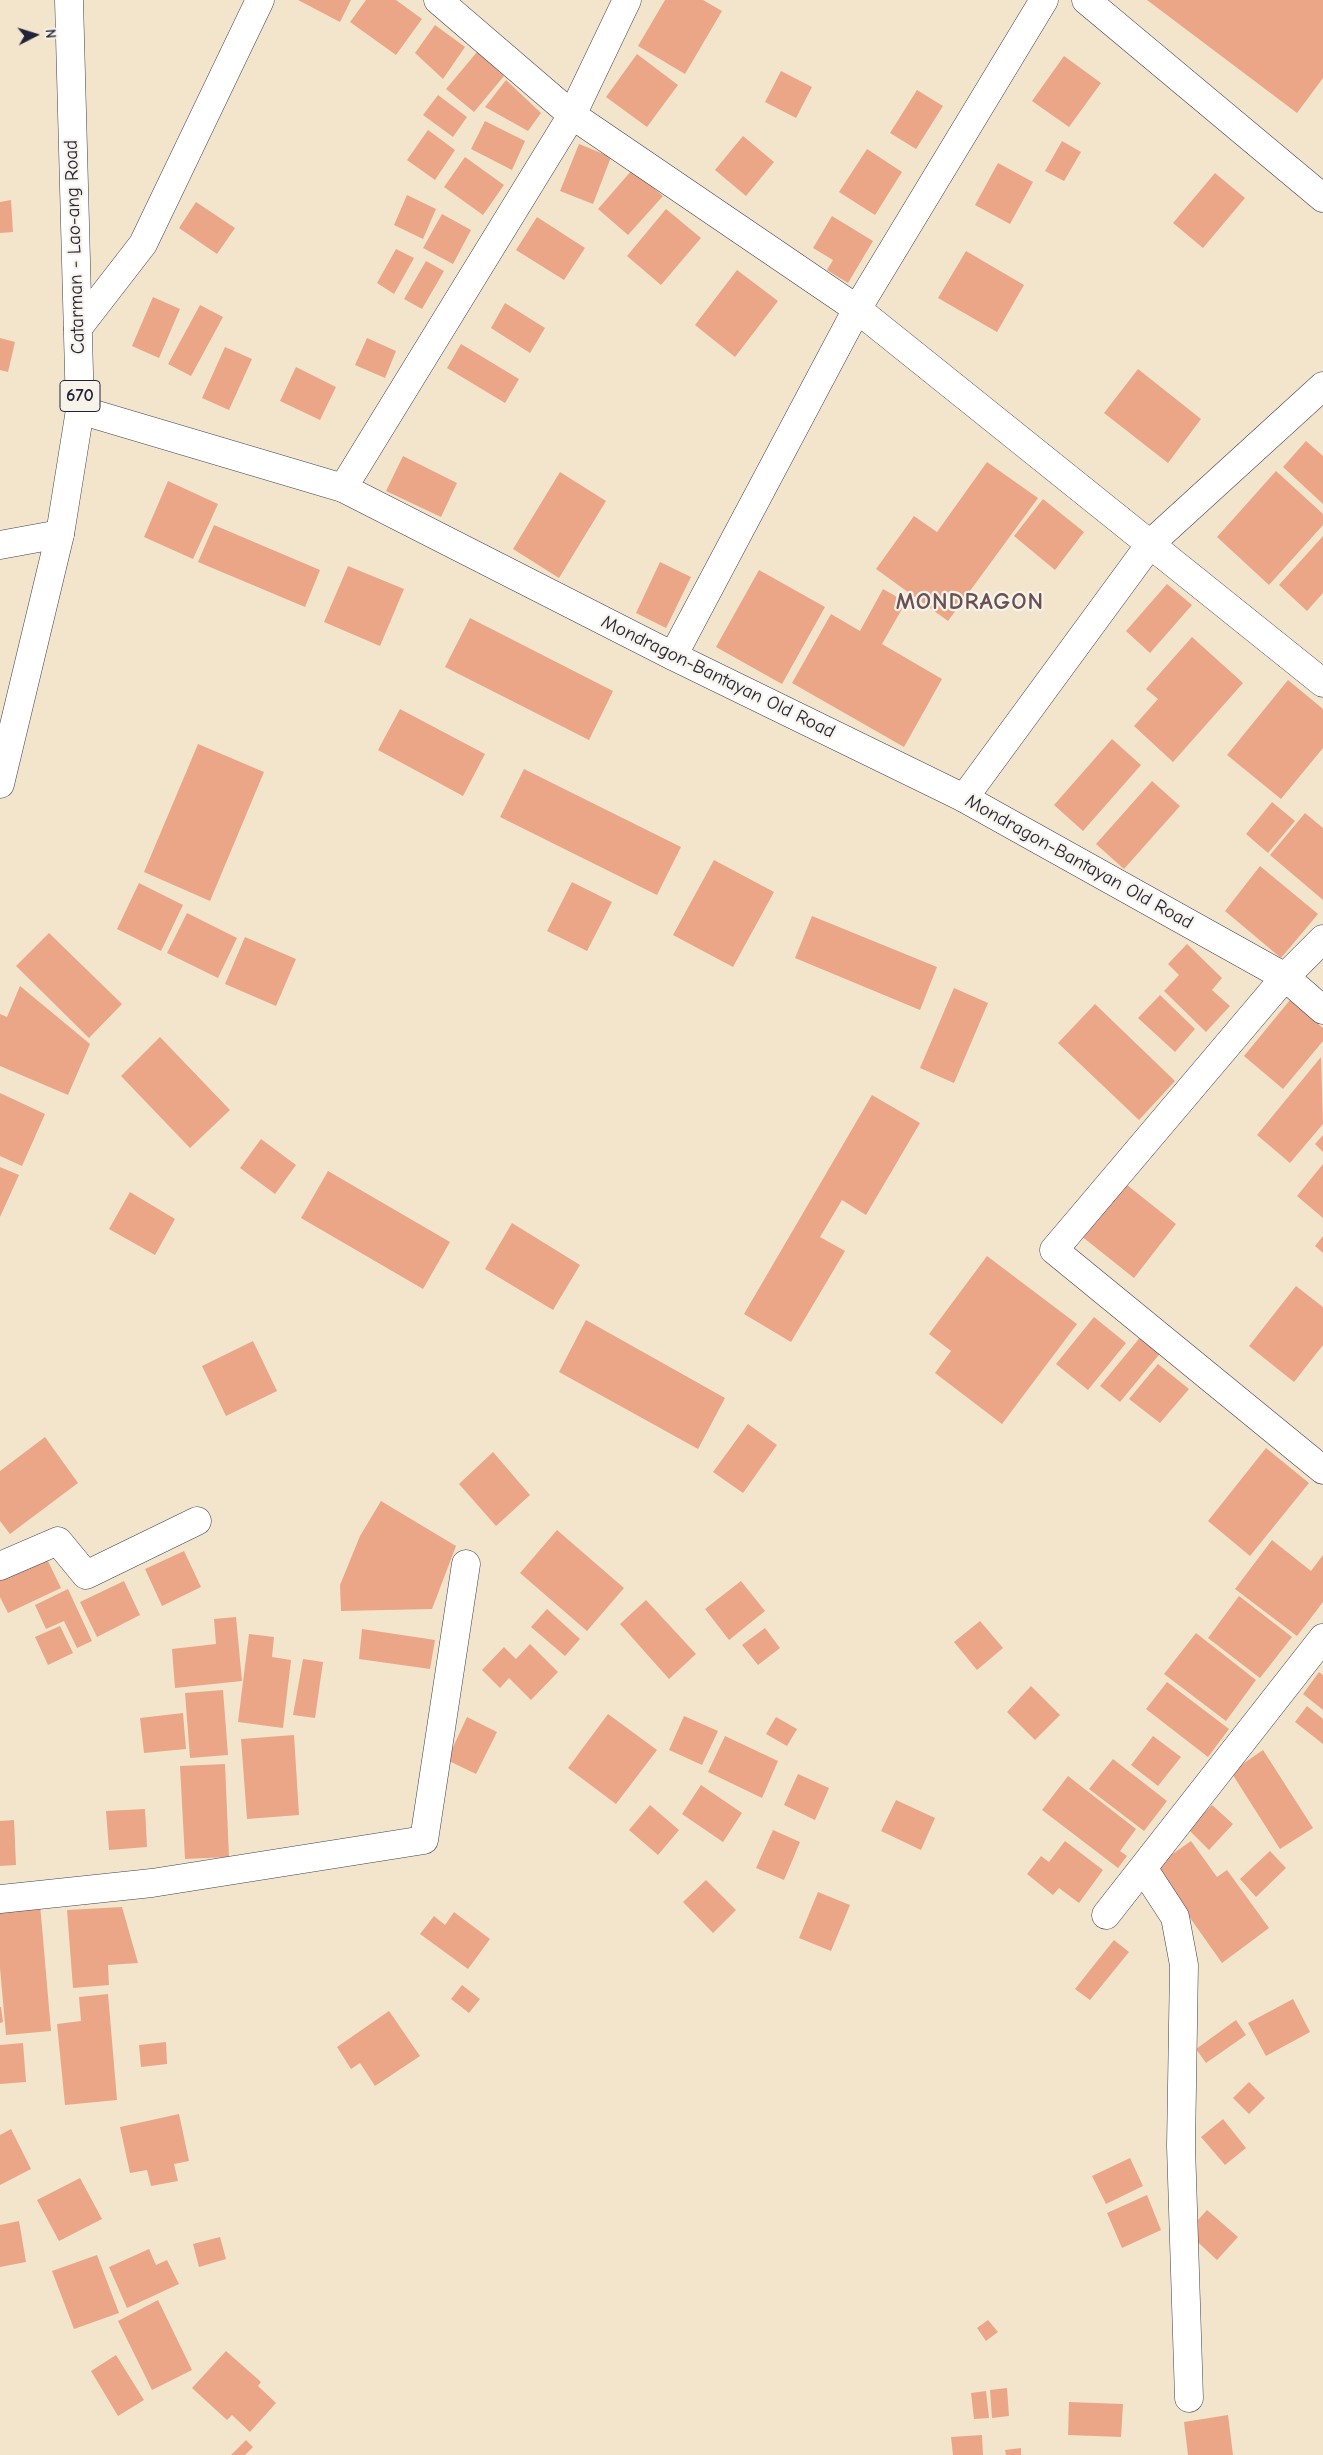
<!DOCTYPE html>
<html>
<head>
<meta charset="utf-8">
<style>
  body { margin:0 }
  #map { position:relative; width:1323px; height:2455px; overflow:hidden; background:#f2e5cc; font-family:"Comic Neue",sans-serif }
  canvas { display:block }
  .north { position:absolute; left:10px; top:10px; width:50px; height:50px; -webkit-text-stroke:4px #f7f3e8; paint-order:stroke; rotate:85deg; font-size:14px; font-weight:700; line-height:20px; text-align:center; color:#22223b }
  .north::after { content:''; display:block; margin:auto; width:18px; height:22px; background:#22223b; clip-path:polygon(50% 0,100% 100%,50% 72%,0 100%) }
</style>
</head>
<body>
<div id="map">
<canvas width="1323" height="2455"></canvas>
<div class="north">N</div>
</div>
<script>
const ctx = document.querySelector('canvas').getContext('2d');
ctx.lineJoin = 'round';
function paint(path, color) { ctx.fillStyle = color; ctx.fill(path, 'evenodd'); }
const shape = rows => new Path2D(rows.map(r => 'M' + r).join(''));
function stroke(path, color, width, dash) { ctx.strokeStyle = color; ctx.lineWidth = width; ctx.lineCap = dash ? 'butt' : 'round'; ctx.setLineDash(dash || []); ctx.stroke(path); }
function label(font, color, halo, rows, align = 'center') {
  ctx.font = font + ' "Comic Neue",sans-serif'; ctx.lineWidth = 4.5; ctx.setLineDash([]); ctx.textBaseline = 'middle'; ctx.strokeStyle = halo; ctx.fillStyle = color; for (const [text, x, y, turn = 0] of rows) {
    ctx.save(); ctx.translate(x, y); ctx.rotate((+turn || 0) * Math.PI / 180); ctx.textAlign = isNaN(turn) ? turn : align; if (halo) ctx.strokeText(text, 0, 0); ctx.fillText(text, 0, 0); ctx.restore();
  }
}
paint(shape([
  [298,0,351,0,340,22],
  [366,0,396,0,422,19,396,55,350,22],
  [665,0,703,0,722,11,685,74,638,46],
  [1147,0,1323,0,1323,78,1297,113],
  [435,25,465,47,443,79,415,53],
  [477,52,504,76,474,112,446,89],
  [637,54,678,85,647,127,606,97],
  [1064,56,1101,83,1069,127,1032,101],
  [781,71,812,87,796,118,765,102],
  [506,80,541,113,528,131,485,107],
  [917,90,943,106,916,149,890,133],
  [438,95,467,117,453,137,423,115],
  [485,121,525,141,512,170,471,149],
  [428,130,455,150,435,180,407,160],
  [743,136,774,162,746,196,715,170],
  [1062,141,1081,152,1064,181,1045,171],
  [579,144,611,157,593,204,560,191],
  [867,149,902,172,875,215,839,192],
  [465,157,504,185,483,215,444,187],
  [998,163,1033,182,1010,224,975,205],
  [632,170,663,196,628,235,598,209],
  [1215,173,1245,198,1203,248,1173,223],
  [407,195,436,209,423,239,394,225],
  [11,200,13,232,0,233,0,202],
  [196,202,235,228,217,254,179,228],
  [666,209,701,238,661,285,627,256],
  [442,214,471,230,453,264,423,248],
  [832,216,873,241,848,283,827,270,833,260,813,248],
  [537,217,585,248,564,280,516,250],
  [396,249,414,258,394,294,377,283],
  [966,251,1024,285,997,332,938,298],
  [426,261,444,271,422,309,404,299],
  [737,270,778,301,735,357,695,325],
  [153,297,180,309,159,358,132,346],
  [505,303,545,328,530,353,491,328],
  [200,305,223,317,191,376,168,364],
  [0,338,15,342,8,372,0,370],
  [367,338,396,351,385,378,355,365],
  [461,344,519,379,505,403,447,368],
  [225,347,252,359,229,410,202,398],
  [296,367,336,387,320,420,280,401],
  [1138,369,1201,419,1168,463,1104,413],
  [1306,441,1323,456,1323,504,1283,467],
  [403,456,457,483,441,517,386,491],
  [987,462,1038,498,948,621,876,569,914,516,937,532],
  [1276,471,1323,514,1323,525,1269,585,1217,537],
  [560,472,606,501,559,578,513,549],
  [168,481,218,504,193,559,144,537],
  [1043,499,1084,532,1055,570,1014,536],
  [214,525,320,570,305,607,198,562],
  [1323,536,1323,593,1307,611,1279,585],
  [660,562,691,577,666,628,636,613],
  [348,566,404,589,380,646,324,622],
  [759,570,825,607,782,684,716,647],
  [1167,584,1192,605,1150,653,1126,631],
  [883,589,906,602,882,644,942,679,904,747,792,683,831,614,860,631],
  [470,618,613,691,589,740,445,667],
  [1192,637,1243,683,1173,762,1134,726,1158,699,1146,689],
  [1288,680,1323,709,1323,748,1281,799,1227,755],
  [400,709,485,754,463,796,378,750],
  [1112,739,1141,765,1083,831,1054,805],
  [198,744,264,772,210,901,144,872],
  [524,769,681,847,657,895,500,817],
  [1152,781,1180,806,1124,869,1096,844],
  [1272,802,1295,821,1268,853,1246,834],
  [1305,813,1323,828,1323,900,1270,855],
  [714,860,774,892,733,967,673,935],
  [1260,866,1318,914,1281,958,1225,911],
  [572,882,612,902,587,951,547,931],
  [139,883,183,905,161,951,117,929],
  [187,913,237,938,218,978,167,953],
  [812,916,937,967,920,1010,795,958],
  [49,933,122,1004,89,1038,16,966],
  [245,937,296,959,276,1006,225,984],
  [1187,944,1222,978,1212,990,1230,1006,1206,1032,1164,991,1179,975,1168,964],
  [20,986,90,1044,68,1095,0,1066,0,1014,7,1017],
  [954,988,988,1003,954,1083,920,1068],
  [1160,995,1195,1029,1175,1052,1138,1018],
  [1290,1000,1323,1028,1323,1041,1283,1089,1244,1056],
  [1095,1004,1175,1081,1139,1120,1058,1043],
  [160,1037,230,1110,190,1148,121,1076],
  [1321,1057,1323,1124,1290,1163,1257,1135],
  [0,1093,45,1114,22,1166,0,1156],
  [872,1095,920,1123,866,1215,842,1200,820,1237,845,1251,791,1342,744,1314],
  [1323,1135,1323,1152,1315,1144],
  [261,1139,296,1165,275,1194,240,1168],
  [1323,1164,1323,1218,1297,1196],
  [0,1167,19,1175,0,1217],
  [328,1171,450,1242,423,1289,301,1218],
  [1122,1181,1176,1224,1134,1278,1080,1235],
  [130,1192,175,1219,155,1255,109,1229],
  [512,1223,580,1265,553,1310,485,1269],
  [1323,1236,1323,1253,1315,1246],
  [987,1256,1077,1324,1002,1424,935,1373,951,1351,929,1334],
  [1296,1286,1323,1307,1323,1345,1294,1382,1249,1346],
  [1094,1317,1126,1343,1088,1390,1056,1364],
  [586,1320,725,1398,698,1449,559,1372],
  [1142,1335,1162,1351,1120,1402,1100,1386],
  [253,1341,277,1391,226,1416,202,1366],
  [1158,1364,1189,1389,1160,1423,1129,1399],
  [748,1424,777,1445,743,1493,713,1472],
  [45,1437,78,1483,10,1534,0,1521,0,1471],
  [1266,1448,1309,1483,1250,1556,1208,1521],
  [493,1452,530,1495,496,1526,459,1484],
  [381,1501,456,1546,432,1609,341,1611,340,1585,360,1536],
  [557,1530,624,1588,587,1631,520,1573],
  [1272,1540,1311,1571,1323,1555,1323,1602,1297,1636,1235,1589],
  [184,1551,201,1587,162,1606,145,1569],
  [45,1555,61,1588,8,1613,0,1597,0,1576],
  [124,1581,140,1615,97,1637,80,1602],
  [741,1581,765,1611,729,1640,705,1609],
  [68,1589,92,1641,77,1648,64,1621,46,1629,35,1605],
  [1239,1596,1292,1637,1260,1678,1208,1638],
  [646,1600,696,1654,669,1679,620,1624],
  [547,1609,580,1639,565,1656,531,1627],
  [236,1617,242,1681,175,1688,172,1649,216,1644,214,1619],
  [980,1621,1003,1648,977,1670,954,1642],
  [60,1626,73,1653,48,1665,35,1637],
  [765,1628,780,1648,758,1665,742,1645],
  [362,1629,435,1640,430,1669,359,1659],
  [1196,1633,1256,1680,1226,1721,1164,1674],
  [249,1634,274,1637,272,1657,291,1660,283,1728,238,1722],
  [530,1644,558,1672,531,1700,509,1678,500,1688,482,1670,504,1647,516,1659],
  [303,1659,323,1662,315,1718,293,1715],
  [1319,1672,1323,1675,1323,1710,1303,1694],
  [1167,1682,1229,1729,1208,1757,1146,1709],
  [1031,1686,1060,1715,1035,1740,1007,1712],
  [223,1690,228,1755,190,1758,185,1693],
  [1307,1706,1323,1719,1323,1744,1295,1722],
  [183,1713,186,1749,144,1753,140,1718],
  [608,1714,657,1750,616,1804,568,1768],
  [684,1716,718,1731,702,1765,669,1750],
  [467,1717,497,1732,476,1774,447,1760],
  [776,1717,797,1729,787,1746,766,1734],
  [294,1735,299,1815,247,1819,241,1739],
  [725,1736,778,1761,762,1798,708,1772],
  [1153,1736,1181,1757,1158,1786,1131,1765],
  [1263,1750,1313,1828,1280,1849,1231,1772],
  [1113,1759,1167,1801,1144,1831,1089,1789],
  [225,1764,229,1857,185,1859,180,1766],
  [798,1774,829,1788,815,1820,784,1805],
  [1068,1776,1136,1829,1120,1851,1127,1856,1118,1868,1042,1810],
  [701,1785,742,1813,723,1842,682,1814],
  [896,1800,935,1818,921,1850,881,1831],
  [650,1805,679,1830,658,1855,629,1830],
  [1212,1805,1233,1824,1209,1850,1188,1829],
  [145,1809,147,1847,109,1850,106,1811],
  [14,1820,16,1865,0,1866,0,1821],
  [773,1830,800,1842,784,1880,756,1868],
  [1065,1841,1103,1870,1079,1903,1059,1888,1053,1895,1027,1874,1041,1856,1049,1862],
  [1191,1841,1217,1877,1227,1870,1269,1928,1222,1963,1154,1867],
  [1270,1851,1286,1868,1256,1897,1240,1879],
  [706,1880,736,1910,713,1933,683,1902],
  [818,1892,850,1905,831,1951,799,1938],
  [40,1904,51,2031,6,2035,0,1968,0,1908],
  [122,1907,138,1963,108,1965,109,1985,73,1988,67,1910],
  [454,1912,490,1939,468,1969,420,1934,434,1916,445,1925],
  [1114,1940,1129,1952,1090,2000,1075,1989],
  [462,1985,480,1999,469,2013,451,1999],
  [108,1994,117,2100,65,2105,57,2024,81,2021,79,1997],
  [1293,1999,1310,2032,1266,2056,1248,2023],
  [0,2007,1,2007,3,2022,0,2023],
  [389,2011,420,2056,375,2086,360,2063,351,2069,337,2047],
  [1236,2020,1246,2035,1206,2063,1196,2049],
  [166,2042,167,2064,141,2067,139,2045],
  [23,2043,26,2082,0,2084,0,2045],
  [1249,2082,1265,2098,1249,2114,1233,2098],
  [179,2114,189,2161,174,2164,178,2181,151,2186,147,2170,130,2173,120,2127],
  [1223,2119,1246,2148,1225,2165,1201,2137],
  [11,2129,31,2169,0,2185,0,2135],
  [1130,2158,1143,2186,1106,2204,1092,2176],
  [80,2178,102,2219,59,2241,37,2200],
  [1147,2195,1161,2230,1122,2248,1107,2213],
  [1207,2210,1238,2237,1217,2260,1187,2232],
  [19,2221,26,2262,0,2267,0,2225],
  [220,2237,226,2259,199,2267,193,2244],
  [149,2249,156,2265,167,2260,179,2284,127,2308,109,2267],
  [97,2255,119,2313,74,2329,52,2271],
  [158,2300,192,2370,152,2390,118,2321],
  [988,2320,998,2332,986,2341,977,2328],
  [226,2351,261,2382,258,2386,276,2403,250,2432,232,2415,227,2420,192,2388],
  [116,2355,144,2400,118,2416,91,2371],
  [1007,2388,1009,2416,992,2418,990,2390],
  [986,2391,989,2418,974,2419,971,2393],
  [1069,2402,1123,2404,1121,2437,1068,2435],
  [1228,2415,1233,2455,1188,2455,1184,2422],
  [982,2435,983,2455,953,2455,951,2437],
  [246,2440,253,2447,245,2455,231,2455],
  [1021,2448,1021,2455,1006,2455,1005,2450]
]), '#eba688');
const street = shape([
  [438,0,572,115,857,309,1323,683],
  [1086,0,1323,198],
  [78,328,143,244,260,0],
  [343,488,572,115,627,0],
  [673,656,857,309,1044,0],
  [964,798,1151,543,1323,386],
  [1323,1010,1285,977,1054,1250,1323,1470],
  [0,1566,58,1541,86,1575,197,1521],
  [1143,1868,1175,1917,1184,1965,1181,2146,1189,2398],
  [0,1899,152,1883,424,1840,466,1564],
  [1106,1915,1323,1638]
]);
const secondary = shape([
  [80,410,343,488,673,656,964,798,1285,977,1323,939],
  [0,545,60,534]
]);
const primary = shape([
  [0,784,60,534,80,410,69,0]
]);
stroke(street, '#413f51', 29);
stroke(secondary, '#413f51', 29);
stroke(primary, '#413f51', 29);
stroke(street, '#fff', 28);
stroke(secondary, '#fff', 28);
stroke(primary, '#fff', 28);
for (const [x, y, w] of [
  [80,396,40]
]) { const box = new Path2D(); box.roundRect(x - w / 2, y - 15.5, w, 31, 4); ctx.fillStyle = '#f7f3e8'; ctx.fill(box); stroke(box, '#22223b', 1); }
label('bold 18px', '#22223b', null, [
  ["670",80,396]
]);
label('19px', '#22223b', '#f7f3e8', [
  ["Catarman - Lao-ang Road",75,247,-92],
  ["Mondragon-Bantayan Old Road",718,677,26],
  ["Mondragon-Bantayan Old Road",1079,862,29]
]);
ctx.letterSpacing = '1px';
label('bold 24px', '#685056', '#f7f3e8', [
  ["MONDRAGON",970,602]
]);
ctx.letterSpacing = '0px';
</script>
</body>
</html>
